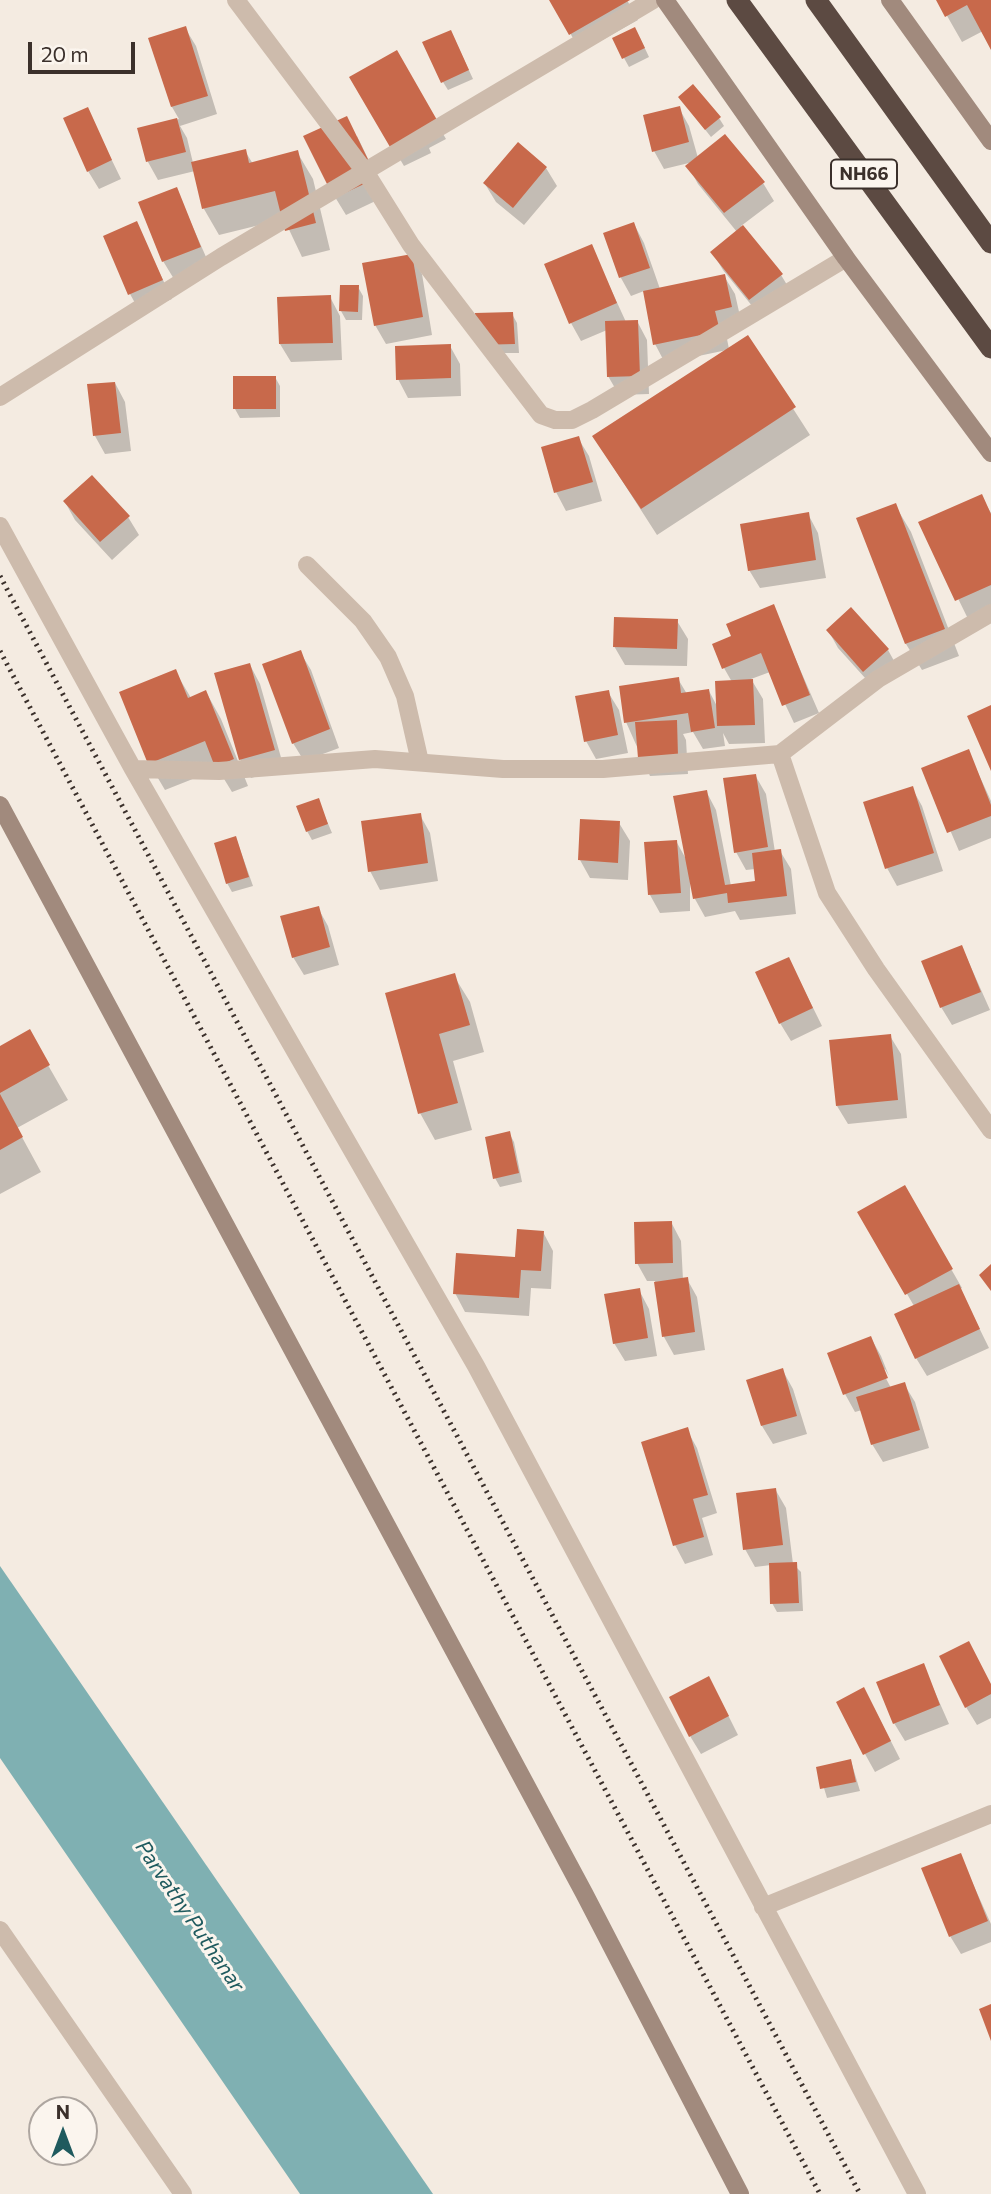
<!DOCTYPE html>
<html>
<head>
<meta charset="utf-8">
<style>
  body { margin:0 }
  #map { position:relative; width:991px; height:2194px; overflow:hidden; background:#f4ebe1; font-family:Commissioner,sans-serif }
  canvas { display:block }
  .north { position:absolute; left:28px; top:2096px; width:70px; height:70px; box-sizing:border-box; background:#fbf5ee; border:2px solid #aea6a0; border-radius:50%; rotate:0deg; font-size:19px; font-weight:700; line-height:28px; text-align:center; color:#3b302b }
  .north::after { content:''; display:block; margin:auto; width:24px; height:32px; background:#1f5a5e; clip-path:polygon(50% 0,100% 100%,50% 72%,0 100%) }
  .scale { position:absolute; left:28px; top:42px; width:107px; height:32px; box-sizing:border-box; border:4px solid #3b302b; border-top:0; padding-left:9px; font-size:21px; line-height:24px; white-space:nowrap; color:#3b302b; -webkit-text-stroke:5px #fbf5ee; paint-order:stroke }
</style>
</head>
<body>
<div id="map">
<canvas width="991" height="2194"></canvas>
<div class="north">N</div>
<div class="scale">20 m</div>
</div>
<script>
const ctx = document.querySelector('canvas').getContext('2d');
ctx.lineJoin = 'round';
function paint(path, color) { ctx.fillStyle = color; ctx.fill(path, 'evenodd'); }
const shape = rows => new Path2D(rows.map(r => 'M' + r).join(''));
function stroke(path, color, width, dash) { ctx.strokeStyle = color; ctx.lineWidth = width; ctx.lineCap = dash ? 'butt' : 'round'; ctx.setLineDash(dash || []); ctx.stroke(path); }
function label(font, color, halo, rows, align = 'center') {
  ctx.font = font + ' Commissioner,sans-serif'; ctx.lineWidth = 6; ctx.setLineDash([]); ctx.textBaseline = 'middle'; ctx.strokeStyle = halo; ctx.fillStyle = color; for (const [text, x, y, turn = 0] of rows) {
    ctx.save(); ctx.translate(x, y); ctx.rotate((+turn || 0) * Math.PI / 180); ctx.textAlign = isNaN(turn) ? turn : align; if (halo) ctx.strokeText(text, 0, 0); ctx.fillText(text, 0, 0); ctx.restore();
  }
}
paint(shape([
  [0,1566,433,2194,300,2194,0,1758]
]), '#7fb0b2');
paint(shape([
  [551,0,627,0,638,20,581,52],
  [938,0,991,0,991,46,983,31,962,42],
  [185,28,196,46,217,114,180,126,187,138,193,163,245,151,253,164,297,152,313,179,330,250,302,257,284,219,219,235,204,209,195,171,158,180,148,162,139,129,179,119,172,107,151,39],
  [640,38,649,57,629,67,624,58],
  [455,40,473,79,448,90,443,82],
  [396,52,446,139,429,148,431,153,404,166,351,77],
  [680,98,719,118,724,126,711,137],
  [679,108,689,126,698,158,763,183,774,201,741,226,781,275,792,293,761,317,723,270,712,252,737,232,698,184,688,166,693,162,664,169,654,151],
  [87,109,121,179,99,189,88,171],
  [357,136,386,196,346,215,335,197],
  [546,168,557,186,524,225,496,202,485,184],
  [176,189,210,266,174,279,163,261],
  [136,223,172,299,140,312,130,294],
  [634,224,644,243,660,289,724,276,735,294,742,325,725,329,729,349,747,337,810,435,657,535,594,437,727,350,665,363,655,344,644,291,631,296,621,278,605,234],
  [591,246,626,322,637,321,647,340,649,394,619,395,608,376,607,330,581,341,571,323],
  [411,256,422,274,432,335,386,344,375,325],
  [358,287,363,296,362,320,346,320,341,311],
  [330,297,340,316,342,360,291,362,280,344],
  [512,314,517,323,519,353,483,353,478,344],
  [450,346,460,364,461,396,408,398,398,379],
  [275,377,280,386,280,417,240,418,235,409],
  [115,383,125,402,131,451,105,454,95,436],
  [578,438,589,456,602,501,566,511,556,492],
  [981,496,991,513,991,619,972,627,921,523],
  [65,502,128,517,139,535,112,560,75,520],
  [895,505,911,532,959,656,922,670,906,644,858,519],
  [808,514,818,533,826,578,760,588,749,570],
  [773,607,819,713,794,723,770,672,751,679,763,699,765,743,729,744,723,733,725,746,703,749,693,732,683,734,686,740,688,774,650,776,626,722,678,679,687,694,709,691,718,708,732,682,724,668,733,637],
  [677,621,688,639,687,666,625,665,614,646],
  [828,630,888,650,898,668,875,689,838,648],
  [300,652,311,670,339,748,304,761,293,743],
  [250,665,260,684,284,768,251,778,240,759],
  [175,671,191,698,206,692,221,719,248,786,232,792,218,769,165,790,149,763],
  [608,692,619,710,628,753,596,759,586,741],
  [968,751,991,801,991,838,959,851,924,769],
  [755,775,766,794,775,852,780,851,791,869,796,914,740,920,735,911,705,917,695,899,690,876,690,911,660,913,650,895,676,841,686,859,706,791,716,810,731,886,757,882,755,869,746,870,736,852],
  [912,788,922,806,943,871,897,886,887,868],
  [318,800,332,833,312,840,307,831],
  [420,815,430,833,438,881,380,890,370,871],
  [619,823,630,841,628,880,590,878,580,860],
  [236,838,253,886,232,892,227,883],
  [318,908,328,926,339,965,304,975,293,957],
  [962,947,990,1010,952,1025,941,1007],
  [789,959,822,1026,791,1041,780,1023],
  [454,976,470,1002,484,1052,453,1061,472,1130,435,1140,420,1113,387,994],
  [29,1032,68,1100,17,1128,41,1172,0,1194,0,1048],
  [890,1036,901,1054,907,1118,848,1124,837,1106],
  [509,1133,514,1142,522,1182,500,1187,495,1178],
  [904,1187,962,1288,960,1289,989,1348,927,1376,916,1358,914,1306,860,1212],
  [671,1222,681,1241,683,1280,687,1279,697,1297,705,1350,674,1355,664,1337,655,1281,647,1281,637,1263],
  [543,1232,553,1251,551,1289,531,1288,529,1316,465,1312,455,1293,517,1259],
  [639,1290,649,1309,657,1356,625,1361,614,1343],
  [871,1338,881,1356,889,1376,885,1369,882,1371,891,1388,904,1384,915,1402,929,1448,883,1462,872,1444,862,1410,855,1412,845,1394],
  [783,1371,793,1389,807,1434,773,1444,762,1426],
  [687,1430,697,1448,717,1513,702,1518,713,1555,685,1564,675,1545],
  [775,1489,786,1508,793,1564,801,1572,803,1611,777,1612,772,1603,771,1565,755,1567,745,1549],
  [923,1665,949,1724,905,1741,894,1723],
  [991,1685,991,1718,977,1725,966,1707],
  [719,1697,738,1735,701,1754,690,1736],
  [874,1708,900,1759,875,1772,865,1754],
  [851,1761,860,1791,827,1798,818,1768],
  [960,1855,991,1924,991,1942,961,1954,950,1936]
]), '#0003');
paint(shape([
  [549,0,630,0,569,35],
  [936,0,991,0,991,50,967,5,945,17],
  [186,26,208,96,171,107,148,38],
  [635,27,645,48,622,59,612,38],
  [451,30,469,70,441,83,422,42],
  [397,50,437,120,390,147,349,77],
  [693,84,721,117,705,130,678,97],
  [680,106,689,142,652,152,643,115],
  [88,107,112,160,87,172,63,118],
  [347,116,377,178,334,198,303,136],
  [177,118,186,152,146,162,137,128],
  [725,134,765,182,724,213,685,166],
  [518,142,547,167,513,208,483,183],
  [246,149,249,163,298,150,316,223,285,231,275,191,202,209,191,162],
  [177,187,201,247,162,262,138,202],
  [137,221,163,280,128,295,103,236],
  [634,222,650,268,619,278,603,233],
  [743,225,783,274,749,300,710,252],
  [592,244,617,303,569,324,544,264],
  [412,254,423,317,374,326,362,263],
  [725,274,732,307,715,311,720,331,653,345,643,291],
  [340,285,359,285,358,312,339,311],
  [331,295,333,343,279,344,277,297],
  [513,312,515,344,476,345,475,313],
  [638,320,640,376,607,377,605,321],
  [748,335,796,407,641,509,592,436],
  [451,344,451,378,396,380,395,346],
  [233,376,276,376,276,409,233,409],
  [115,382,121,433,93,436,87,384],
  [579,436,593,482,554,493,541,447],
  [92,475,130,516,100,542,63,501],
  [982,494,991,514,991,585,955,601,918,522],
  [896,503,945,629,905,644,856,518],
  [809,512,816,560,748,571,740,524],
  [774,604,810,695,782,706,761,653,722,669,712,644,731,636,726,624],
  [851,607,889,649,863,672,826,630],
  [614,617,678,619,677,649,613,647],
  [301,650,330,729,292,744,262,664],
  [250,663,275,750,239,760,214,673],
  [176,669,188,698,206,690,234,759,215,767,205,741,148,764,119,692],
  [679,677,681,693,709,689,715,728,691,732,688,713,624,723,619,686],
  [753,679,755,725,717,726,715,681],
  [609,690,618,735,584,742,575,696],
  [991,705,991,771,967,716],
  [677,720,678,756,638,758,635,722],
  [969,749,991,805,991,816,947,833,921,768],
  [756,774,768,847,734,853,723,778],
  [913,786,934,853,885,869,863,802],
  [707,790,725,885,755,881,752,853,781,849,787,896,728,903,727,893,693,899,673,796],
  [319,798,328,824,306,832,296,806],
  [421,813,428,863,368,872,361,821],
  [580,819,620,821,618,863,578,860],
  [236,836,249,877,226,884,214,843],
  [677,840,681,893,648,895,644,842],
  [319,906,330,947,292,958,280,916],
  [962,945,981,992,940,1008,921,961],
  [789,957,813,1008,779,1024,755,972],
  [455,973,470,1025,439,1034,458,1103,418,1114,385,993],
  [30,1029,50,1065,0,1093,0,1046],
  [891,1034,898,1100,836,1106,829,1040],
  [0,1094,23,1137,0,1150],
  [510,1131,519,1173,493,1179,485,1137],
  [905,1185,953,1269,905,1295,857,1212],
  [672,1221,673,1263,635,1264,634,1222],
  [517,1229,544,1231,541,1271,521,1270,519,1298,453,1294,456,1253,515,1257],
  [991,1264,991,1291,979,1275],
  [688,1277,695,1332,662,1337,654,1282],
  [959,1284,980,1329,915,1359,894,1314],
  [640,1288,648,1338,613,1344,604,1294],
  [871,1336,888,1378,843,1395,827,1353],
  [783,1368,797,1416,761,1426,746,1380],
  [905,1382,920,1430,871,1445,856,1397],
  [688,1427,708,1495,693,1499,704,1537,673,1546,641,1442],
  [776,1488,783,1545,743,1550,736,1493],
  [797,1562,799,1603,770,1604,769,1563],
  [969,1641,991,1684,991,1694,965,1708,939,1656],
  [924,1663,940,1705,893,1724,876,1682],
  [709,1676,729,1716,689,1737,669,1697],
  [864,1687,891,1741,863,1755,836,1702],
  [851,1759,856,1782,820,1789,816,1767],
  [961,1853,988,1921,949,1937,921,1868],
  [991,2004,991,2041,979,2009]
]), '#c8694b');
stroke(shape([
  [307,565,363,621,388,657,405,696,420,762],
  [0,1930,183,2194]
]), '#cdbbac', 18);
stroke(shape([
  [236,0,366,173,411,245,541,415,555,420,572,420,592,410,846,258],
  [0,397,221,257,653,0],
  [0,526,133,769,476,1366,917,2194],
  [780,754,827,893,876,969,991,1130],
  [133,769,219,771,375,759,503,769,603,769,780,754,878,679,991,613],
  [763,1907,991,1814]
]), '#cdbbac', 18);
stroke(shape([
  [665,0,846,258,991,453],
  [890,0,991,141],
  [0,805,584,1893,740,2194]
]), '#a18a7d', 18);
stroke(shape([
  [737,0,991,348],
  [816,0,991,243]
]), '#5c4a42', 21);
stroke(shape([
  [0,576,860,2194],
  [0,651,820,2194]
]), '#3b302b', 5, [2, 5]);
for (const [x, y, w] of [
  [864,174,66]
]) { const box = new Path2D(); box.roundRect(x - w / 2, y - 14.5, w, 29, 5); ctx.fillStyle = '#fbf5ee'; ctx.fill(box); stroke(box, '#3b302b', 2); }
label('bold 18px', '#3b302b', null, [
  ["NH66",864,174]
]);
label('italic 21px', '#1f5a5e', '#fbf5ee', [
  ["Parvathy Puthanar",190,1916,56]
]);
</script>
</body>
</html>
